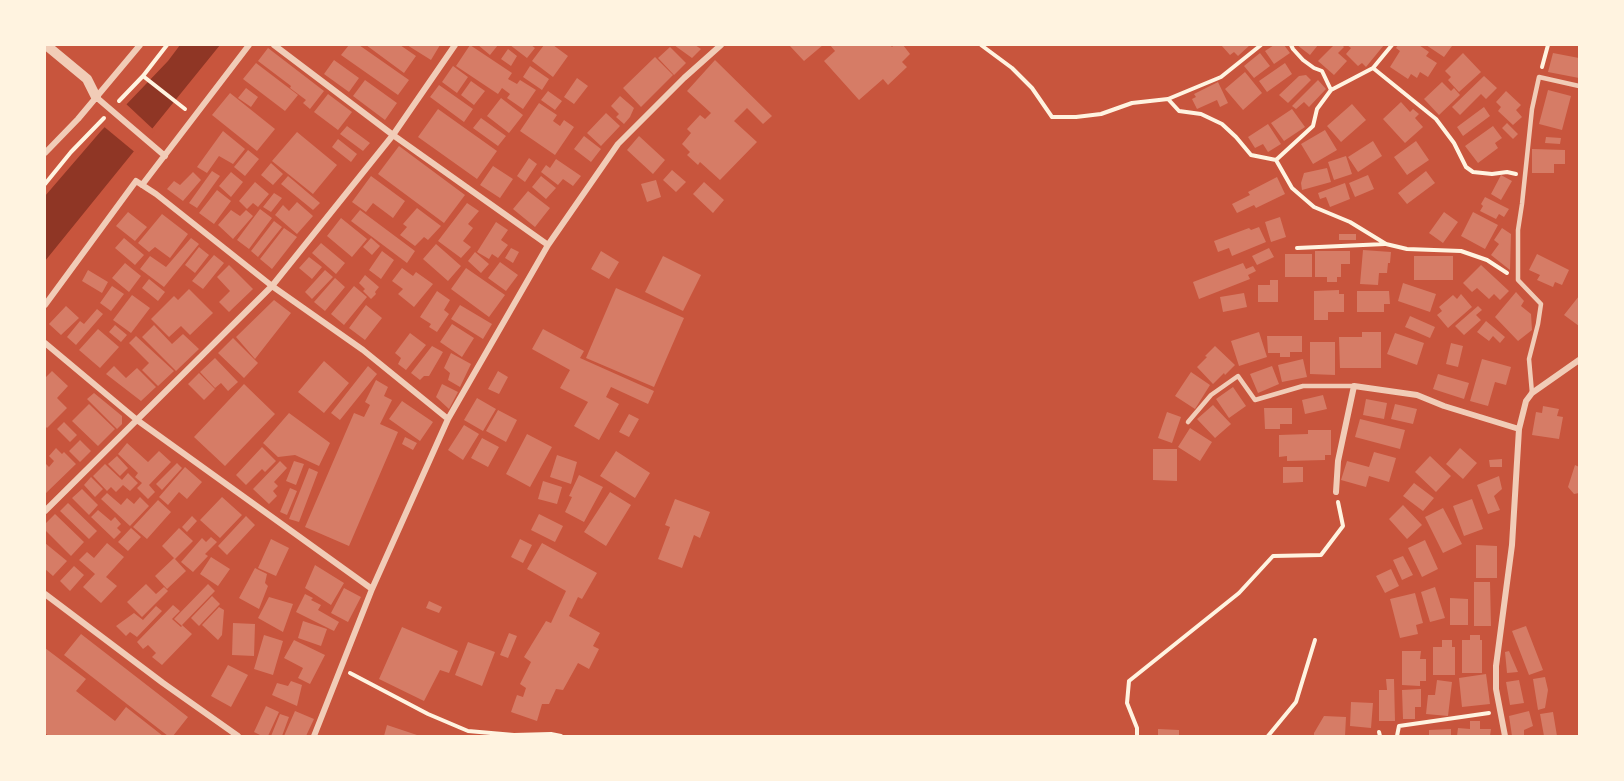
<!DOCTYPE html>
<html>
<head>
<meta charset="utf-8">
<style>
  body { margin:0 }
  #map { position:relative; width:1624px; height:781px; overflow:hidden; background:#c8553d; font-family:Ubuntu,sans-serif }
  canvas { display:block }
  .frame { position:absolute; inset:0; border:46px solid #fff3e0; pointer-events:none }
</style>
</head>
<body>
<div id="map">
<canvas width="1624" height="781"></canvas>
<div class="frame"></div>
</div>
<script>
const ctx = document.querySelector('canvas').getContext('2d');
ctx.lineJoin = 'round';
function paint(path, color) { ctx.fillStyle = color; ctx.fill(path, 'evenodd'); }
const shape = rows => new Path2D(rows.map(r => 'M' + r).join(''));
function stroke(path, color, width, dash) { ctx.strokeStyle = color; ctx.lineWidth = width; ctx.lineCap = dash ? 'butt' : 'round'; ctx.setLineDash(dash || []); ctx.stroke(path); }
paint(shape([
  [180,45,220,45,45,261,45,196,101,131,168,61]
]), '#8f3625');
paint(shape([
  [124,102,155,131,137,154,102,125]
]), '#c8553d');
paint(shape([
  [349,45,359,45,409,80,398,95,341,55],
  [366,45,400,45,416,56,404,73],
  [407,45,440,45,431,60],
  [470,45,512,73,508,79,517,84,520,80,536,90,523,109,507,98,510,94,502,88,498,94,456,66],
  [478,45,498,45,490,55],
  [510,45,531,45,535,48,527,58],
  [544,45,553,45,568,56,553,77,532,61],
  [674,45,695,45,701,49,692,58],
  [789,45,823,45,804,61],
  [830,45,890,45,892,47,894,45,903,45,910,54,902,62,907,67,888,85,883,79,859,100,824,61,835,51],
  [1221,45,1250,45,1238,56,1234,52,1230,55],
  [1274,45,1284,45,1290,53,1274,64,1265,51],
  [1297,45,1318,45,1310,55],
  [1334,45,1342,45,1344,47,1338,53,1347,61,1334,75,1318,61],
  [1347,45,1384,45,1366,67,1362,63,1358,66,1346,54,1351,48],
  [1398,45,1419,45,1429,52,1426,56,1437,63,1428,77,1420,72,1417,78,1411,74,1408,79,1390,67,1400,51,1396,48],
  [1426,45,1450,45,1452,46,1444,57],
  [670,47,686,63,674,75,658,58],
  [268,48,324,91,310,109,303,103,306,100,290,88,291,86,258,61],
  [508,49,517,56,511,66,501,59],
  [1260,53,1270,66,1254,78,1244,66],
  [1463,53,1481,72,1459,92,1448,80,1451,77,1445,71],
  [1553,53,1579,58,1579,78,1548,72],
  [655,57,673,75,641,107,623,88],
  [334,60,359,78,349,92,324,74],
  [715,60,772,116,763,124,747,108,734,121,757,142,720,180,700,162,698,165,687,155,690,152,682,144,691,133,687,129,700,115,705,119,711,113,687,91],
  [256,63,298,95,285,111,243,79],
  [1285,63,1292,74,1267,92,1259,81],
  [453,66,468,77,457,93,442,82],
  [530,66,549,79,542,90,523,77],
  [1245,72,1262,93,1243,110,1225,89],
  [1306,75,1311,80,1288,103,1279,95,1299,76],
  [1484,76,1497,88,1486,99,1481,94,1460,115,1452,107],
  [577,78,588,86,574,104,564,97],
  [365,80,397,103,385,120,353,96],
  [1318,80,1326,89,1309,107,1304,102,1296,109,1292,106],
  [471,81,485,91,474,105,461,95],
  [1218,82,1228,103,1220,107,1217,100,1197,109,1192,99,1196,97,1194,94],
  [1442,82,1451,91,1454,88,1460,95,1439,115,1424,99],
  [439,85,473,109,464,122,430,97],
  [246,88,258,97,251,107,238,98],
  [1548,90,1571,96,1562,130,1539,124],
  [548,91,562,101,555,110,541,100],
  [1506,91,1521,105,1516,110,1522,117,1513,125,1498,111,1501,107,1496,102],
  [230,93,275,129,257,151,212,115],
  [328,94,352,112,338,130,314,112],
  [620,96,634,108,630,117,624,124,616,117,619,114,611,106],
  [501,98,523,115,509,133,487,116],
  [1401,102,1410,112,1413,109,1419,114,1415,118,1423,127,1405,143,1383,119],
  [539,103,557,115,553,121,560,126,564,120,574,127,555,155,520,131],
  [1352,104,1366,120,1341,142,1327,126],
  [1484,107,1490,116,1463,136,1457,127],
  [438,109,497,151,477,179,418,137],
  [1292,109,1305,127,1284,141,1271,123],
  [606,113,620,126,601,146,587,133],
  [481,118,506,136,498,146,473,128],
  [1507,123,1518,134,1513,139,1502,128],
  [1268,124,1281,144,1268,152,1263,144,1255,148,1248,137],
  [347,126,370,143,363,151,340,134],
  [1493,126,1502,138,1495,143,1498,148,1478,163,1465,146],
  [1325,130,1337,150,1313,164,1301,144],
  [223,131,245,149,233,164,219,156,207,173,197,167],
  [297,132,337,165,313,194,272,161],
  [584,136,601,149,591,162,574,149],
  [639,136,665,160,653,174,627,150],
  [1546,137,1561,138,1560,144,1545,143],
  [338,139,357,154,351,162,332,147],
  [1373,141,1382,156,1358,172,1348,157],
  [1416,141,1429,160,1407,175,1394,157],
  [399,146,465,195,444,223,378,174],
  [1532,149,1565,150,1565,164,1554,164,1554,173,1532,173],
  [248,150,259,159,245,176,234,167],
  [1346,156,1352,174,1334,180,1328,162],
  [529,158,537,164,525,182,517,176],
  [556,159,581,176,573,186,563,179,558,185,541,172,546,165,550,168],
  [271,163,283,174,273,185,261,175],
  [493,166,513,179,500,198,480,185],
  [1327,168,1331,182,1302,190,1301,183,1304,173],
  [672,170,686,182,676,192,663,180],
  [212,171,220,176,197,208,189,203],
  [1426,171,1435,183,1407,204,1398,193],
  [193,172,201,180,183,201,167,189,174,181,180,185],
  [231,172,243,182,231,197,219,186],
  [1368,175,1374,189,1355,197,1349,183],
  [1501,175,1512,181,1501,200,1491,194],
  [288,176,320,203,313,210,281,184],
  [371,176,405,201,393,218,373,203,366,212,352,202],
  [541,176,556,188,546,199,532,187],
  [1277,177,1285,194,1256,208,1254,205,1237,213,1232,204,1250,195,1248,192],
  [656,180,661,197,647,202,641,184],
  [255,182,269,194,258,207,253,203,247,209,239,201],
  [704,182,724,200,713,213,693,194],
  [1345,183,1350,199,1330,207,1326,197,1320,199,1318,193],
  [217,190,231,201,214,224,199,213],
  [528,191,550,208,535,227,513,209],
  [274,193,282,198,271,212,263,207],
  [1485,197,1509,209,1504,217,1499,214,1496,219,1480,211,1483,206,1481,204],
  [297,202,313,216,297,234,275,215,283,205,289,211],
  [467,203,479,211,468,224,473,228,463,241,471,247,461,258,438,241],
  [417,208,441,226,428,240,424,237,415,246,400,235,407,227,403,224],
  [260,209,272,218,249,249,237,240],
  [231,210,240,216,246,210,253,216,233,239,218,225],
  [360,210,415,251,407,263,351,221],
  [128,212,147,227,135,241,116,226],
  [1444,212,1458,222,1443,243,1429,233],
  [1473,212,1498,225,1485,249,1461,236],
  [162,214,188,234,170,258,155,247,149,252,138,243],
  [1280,217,1286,237,1271,242,1265,222],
  [341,218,367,239,352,257,327,236],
  [274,221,282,227,258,257,251,251],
  [496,222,508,230,501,240,508,245,498,258,492,254,489,259,477,252],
  [1259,227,1266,242,1232,256,1229,248,1218,252,1214,241,1249,228,1251,230],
  [284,228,297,237,272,269,260,259],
  [1502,228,1511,234,1510,270,1491,255,1499,244,1494,240],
  [1339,234,1356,234,1356,240,1339,240],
  [124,238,144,255,135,265,115,248],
  [191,238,199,244,164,287,140,269,150,256,166,267],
  [371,238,380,246,372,255,363,247],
  [321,243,345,263,336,274,312,253],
  [436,244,461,266,448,281,423,259],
  [199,247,209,255,195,273,185,265],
  [511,248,519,252,513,263,505,258],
  [1269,248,1274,257,1257,265,1252,256],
  [1363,250,1391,252,1390,263,1388,263,1387,273,1379,273,1378,285,1360,284],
  [382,251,394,260,381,279,369,270],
  [601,251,619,262,609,279,591,269],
  [1315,251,1350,251,1350,264,1341,264,1341,277,1337,277,1337,282,1327,282,1327,277,1315,277],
  [475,252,489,264,481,273,468,261],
  [1285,254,1312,254,1312,277,1285,277],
  [1537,254,1569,270,1562,285,1555,282,1553,287,1537,280,1540,275,1529,270],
  [214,255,224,263,203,289,192,281],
  [663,256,701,275,683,311,645,292],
  [1414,256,1453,256,1453,280,1414,280],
  [309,257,322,267,312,279,299,268],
  [500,262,518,275,506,291,488,278],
  [125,263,141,276,129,292,112,278],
  [1243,263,1246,269,1253,266,1256,271,1248,275,1250,279,1199,299,1193,282],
  [229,265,253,289,229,312,219,302,230,291,217,277],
  [1481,265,1509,291,1500,300,1494,294,1489,299,1477,288,1472,292,1463,283],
  [402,268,413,276,416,272,433,284,414,307,398,294,403,289,392,281],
  [466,268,505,295,489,317,451,289],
  [88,270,108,282,102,293,82,281],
  [325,270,333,277,312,299,305,292],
  [365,275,379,287,375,292,376,294,371,299,363,291,365,289,359,283],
  [335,278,345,287,325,311,314,302],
  [149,279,165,292,158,301,142,288],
  [1270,280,1278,280,1278,302,1258,302,1258,285,1270,285],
  [1403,283,1436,294,1430,312,1398,301],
  [112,286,124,294,111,311,100,303],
  [354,286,367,297,344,325,331,314],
  [616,288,684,318,654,387,586,358],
  [189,289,213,313,190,335,181,326,169,337,151,319,174,296,178,300],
  [1339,290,1339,294,1344,294,1344,312,1328,312,1328,320,1314,320,1314,291],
  [437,291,450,300,444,310,449,314,437,332,429,327,431,324,420,317],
  [1357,291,1389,291,1390,304,1384,304,1384,312,1357,312],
  [1516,292,1524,301,1521,306,1531,314,1532,330,1518,341,1495,317],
  [1244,293,1247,307,1223,312,1220,297],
  [1461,294,1472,307,1448,328,1437,315,1442,311,1439,307,1453,295,1457,299],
  [132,295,150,308,131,333,113,320],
  [1579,296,1579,326,1564,315],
  [274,300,291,313,255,359,236,337],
  [366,305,382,318,365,340,349,328],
  [460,305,492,324,483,339,451,319],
  [66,306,79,318,61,335,49,324],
  [1478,306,1482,310,1476,315,1481,320,1464,335,1455,326],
  [97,309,103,314,76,345,67,337,80,321,84,324],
  [1410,316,1435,327,1430,338,1405,327],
  [1486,321,1505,337,1500,343,1493,336,1489,341,1477,332],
  [452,324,474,338,462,357,440,342],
  [115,325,127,335,121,342,109,332],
  [154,325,172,344,183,334,199,349,176,371,142,337],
  [98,329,119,347,100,368,79,350],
  [543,329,584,351,580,358,654,391,648,404,611,387,606,397,619,404,599,440,574,426,588,402,560,388,570,370,532,349],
  [1259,332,1267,357,1239,366,1231,341],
  [1362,332,1381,332,1381,368,1340,368,1339,337,1362,337],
  [410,333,426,345,406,370,398,364,401,358,395,353],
  [1395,333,1424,343,1417,365,1387,354],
  [136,336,174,371,158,386,142,370,149,363,129,343],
  [1267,336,1302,336,1302,352,1290,352,1290,357,1280,357,1280,353,1268,353],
  [233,338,258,363,244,378,218,353],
  [1310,342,1335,342,1335,375,1310,374],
  [1451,343,1463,346,1458,367,1446,364],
  [432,346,443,352,429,376,424,376,420,380,411,373],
  [1215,346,1235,365,1225,375,1224,373,1213,384,1197,367,1207,357,1205,356],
  [451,353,471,364,460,387,448,380,450,373,444,368],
  [215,358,238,382,228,391,221,383,215,388,200,372],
  [1303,359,1307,377,1282,382,1278,365],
  [1482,359,1511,367,1506,385,1495,382,1488,406,1470,401],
  [324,361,349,383,324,413,298,392],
  [114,366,126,378,137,368,156,387,141,401,106,374],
  [368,366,377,374,340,420,331,413],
  [1272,366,1279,384,1258,393,1250,374],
  [52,371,68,386,57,398,67,408,47,428,45,426,45,378],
  [498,371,508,377,499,394,488,389],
  [1191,372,1210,385,1195,409,1175,396],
  [199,373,215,389,204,400,188,384],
  [1438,374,1469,383,1464,399,1433,389],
  [376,380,388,387,384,396,392,400,380,424,398,432,349,546,305,527,354,413,364,417,370,405,365,402],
  [244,384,275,414,225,466,194,437],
  [442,384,458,392,449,409,436,397],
  [1233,387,1246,406,1229,418,1216,399],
  [94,393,122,416,122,424,117,429,87,399],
  [1323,395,1327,409,1305,414,1302,400],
  [477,398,496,409,483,431,464,420],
  [1366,399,1387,403,1384,419,1363,415],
  [402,401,433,422,420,441,389,419],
  [89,404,115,429,98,446,72,421],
  [1395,404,1417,409,1413,424,1391,419],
  [1213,405,1231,424,1215,438,1197,419],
  [1543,406,1559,409,1557,416,1563,417,1559,439,1532,435,1536,412,1542,413],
  [1264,408,1292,408,1292,424,1280,424,1280,429,1265,429],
  [498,410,517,420,506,442,486,431],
  [1167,412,1181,417,1172,443,1158,438],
  [289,413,330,443,319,466,295,455,278,457,263,443],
  [629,414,639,419,629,437,619,432],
  [1360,419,1405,430,1400,449,1355,437],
  [64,422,77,435,70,442,57,429],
  [464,425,479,434,463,460,448,450],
  [1190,428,1212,442,1200,461,1178,447],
  [1308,430,1331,430,1331,455,1325,455,1325,460,1287,461,1287,456,1279,457,1279,435,1308,434],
  [527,434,552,447,530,487,506,474],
  [405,437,417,443,413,450,402,444],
  [482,438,499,447,488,467,471,458],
  [80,440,91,451,80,462,69,451],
  [127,443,148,462,159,451,171,462,149,485,155,492,148,499,137,488,142,483,135,477,138,473,118,454],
  [262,447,276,461,265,472,262,469,246,485,236,475],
  [56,448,62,454,64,452,76,464,45,494,45,463,49,467,54,461,49,456],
  [1460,448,1477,463,1463,479,1446,464],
  [1153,449,1177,449,1177,481,1153,480],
  [616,451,650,473,635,498,600,476],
  [1374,452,1396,458,1389,482,1369,476,1366,487,1341,480,1347,461,1369,467],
  [557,455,577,462,571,484,550,477],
  [117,456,128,468,120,476,108,464],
  [1430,456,1451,476,1436,492,1415,472],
  [1502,459,1502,467,1490,467,1489,460],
  [280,461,287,468,274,482,278,486,273,491,277,496,269,504,253,489],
  [294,461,304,464,296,485,286,481],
  [177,463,182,468,162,490,156,484],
  [105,464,122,480,128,473,138,483,130,491,123,485,116,492,111,487,107,491,93,476],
  [1575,465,1579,467,1579,493,1574,494,1568,487],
  [185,467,202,482,187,499,179,492,168,505,159,497],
  [1283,467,1303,467,1303,482,1283,483],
  [309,468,318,472,299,522,289,519],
  [579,475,603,487,584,522,565,512,572,497,569,496],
  [1499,476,1502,489,1494,496,1500,510,1488,514,1477,485],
  [91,477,103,489,95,497,84,485],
  [543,481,562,487,557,504,538,499],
  [1414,483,1434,498,1423,511,1403,496],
  [290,488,297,491,287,515,280,512],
  [82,489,98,505,89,515,72,498],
  [610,492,631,505,606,546,584,532],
  [107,493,121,505,127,498,134,504,140,497,149,506,130,526,101,499],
  [222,497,242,515,220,538,200,520],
  [675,499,710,512,700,538,694,535,682,568,658,559,670,527,665,525],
  [1472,499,1483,529,1464,536,1453,506],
  [158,500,171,512,147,539,133,527],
  [68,503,97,531,89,539,60,511],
  [1403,505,1422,525,1407,539,1389,519],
  [1443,508,1462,544,1443,553,1425,517],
  [98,510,111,521,115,517,121,524,117,528,121,532,114,539,91,517],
  [55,514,84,542,71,556,45,530,45,524],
  [539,514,563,526,555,542,531,530],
  [192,516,197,521,187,532,182,527],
  [246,516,255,525,227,555,218,546],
  [131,528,141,537,128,551,118,542],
  [179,528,193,541,175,559,162,546],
  [211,537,217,542,205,554,208,556,193,572,181,562,202,538,206,542],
  [271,539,289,548,276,576,258,568],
  [520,539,532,545,523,563,511,557],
  [1425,540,1438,569,1422,577,1408,548],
  [45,543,67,561,53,576,45,569],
  [107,543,124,557,106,577,117,586,101,603,83,587,95,574,79,560,87,552,94,558],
  [542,543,597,573,582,599,578,597,569,616,600,633,593,646,599,649,589,669,578,663,563,690,556,689,549,704,542,704,537,721,511,712,517,695,523,697,526,688,520,684,531,662,524,657,546,621,551,623,566,591,527,569],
  [1476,545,1497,546,1497,578,1476,578],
  [1403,556,1413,575,1402,580,1393,560],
  [211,557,230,569,218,586,200,574],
  [174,558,186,571,167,589,155,576],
  [315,565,344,583,331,605,305,588],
  [74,566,84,575,70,591,60,581],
  [255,568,267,574,265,583,268,586,259,609,239,598],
  [1391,569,1399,586,1385,593,1376,576],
  [1474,582,1490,582,1491,626,1474,626],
  [146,584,156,594,164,587,168,591,142,617,127,602],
  [208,584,215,591,182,625,192,634,162,665,152,657,156,653,148,645,143,649,137,642,173,605,180,611,172,619,181,627,182,626,174,619],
  [1435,587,1445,618,1430,622,1421,592],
  [344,588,361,597,348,622,331,613],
  [1415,593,1423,623,1416,625,1418,634,1400,638,1390,599],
  [305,594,313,598,311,600,321,605,318,610,339,622,334,631,296,612],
  [212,596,220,604,199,626,191,618],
  [269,597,293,604,283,632,258,618],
  [1450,598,1468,599,1468,625,1450,625],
  [429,601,442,607,439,613,426,608],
  [156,606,162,611,137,637,130,632,126,636,116,626,134,613,143,620],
  [219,607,224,610,222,635,218,640,202,625],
  [303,621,327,629,321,646,298,638],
  [233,623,255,624,254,656,232,655],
  [1526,626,1543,670,1529,675,1512,631],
  [402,627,458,651,449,673,440,670,424,701,379,679],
  [509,633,517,636,508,658,500,655],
  [81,634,188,717,173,736,168,736,64,655],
  [264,635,283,641,273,675,254,669],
  [1470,635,1480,635,1480,640,1482,640,1482,673,1462,673,1462,640,1470,640],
  [294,640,325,655,310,684,298,678,303,668,284,658],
  [1442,640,1452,640,1452,647,1455,647,1455,675,1433,675,1433,647,1442,647],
  [468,642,495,652,482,686,455,675],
  [45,648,86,679,76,691,115,721,126,707,163,736,49,736,45,733],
  [1402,651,1421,651,1420,659,1426,659,1426,681,1420,681,1420,686,1402,685],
  [1509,651,1518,672,1507,673,1505,652],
  [228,665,248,675,231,707,211,696],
  [1486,674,1490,704,1462,707,1459,678],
  [1545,677,1548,690,1545,708,1538,710,1533,679],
  [1386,679,1394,679,1395,721,1379,721,1379,690,1387,690],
  [1437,680,1452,682,1448,716,1426,714,1428,695,1435,695],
  [1519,680,1524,703,1510,705,1506,682],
  [291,681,302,685,297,706,272,695,277,683,288,686],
  [1421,689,1421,707,1415,707,1415,719,1403,719,1402,690],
  [1351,702,1373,703,1371,728,1350,726],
  [266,706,279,712,268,736,262,736,254,732],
  [295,711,314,719,306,736,284,736],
  [1529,711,1533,726,1524,730,1524,736,1512,736,1509,716],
  [1553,712,1557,736,1544,736,1540,714],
  [280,714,289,717,282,736,271,736],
  [1324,716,1346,717,1345,736,1314,736,1314,733],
  [1470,721,1480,721,1480,729,1491,729,1490,736,1457,736,1458,728,1470,729],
  [387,725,420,736,384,736],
  [1158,729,1179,730,1179,736,1158,736],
  [1451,729,1451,736,1429,736,1429,730]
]), '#d67c66');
stroke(shape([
  [981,45,1012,68,1032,88,1052,117,1076,117,1101,114,1132,103,1168,99,1179,111,1201,114,1222,124,1236,137,1251,155,1276,160,1292,188,1314,207,1350,222,1386,244,1407,249,1461,251,1487,260,1507,273],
  [1291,45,1293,49,1303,60,1314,68,1322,71,1331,90],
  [1542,67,1548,45],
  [1373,68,1436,119,1454,143,1466,167,1473,172,1492,174,1507,172,1516,174],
  [143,76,185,109],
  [1168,99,1221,77,1261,45],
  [119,101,143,76,167,45],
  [1276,160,1313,126,1317,109,1331,90,1373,68,1392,45],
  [45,184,71,152,104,118],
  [1297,248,1385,244],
  [350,673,428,714,468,731,514,735,551,734,561,736],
  [1379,732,1380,736],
  [1137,736,1137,728,1127,703,1129,681,1239,593,1273,556,1321,555,1343,526,1338,502],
  [1268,736,1296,702,1315,640],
  [1397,736,1399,726,1489,713]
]), '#fff3e0', 4);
stroke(shape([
  [1532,393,1529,359,1538,324,1541,304,1518,280,1518,230,1522,204,1532,109,1539,77,1579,86],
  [1188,422,1211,395,1238,376,1255,400,1303,386,1354,386]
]), '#f1ccb7', 4.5);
stroke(shape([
  [274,45,393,135,548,245],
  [96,97,165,156],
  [45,153,78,119,140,45],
  [142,185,249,45],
  [45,305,136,181,156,194,272,286,363,350,448,419],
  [45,343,137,420,372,589],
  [1336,492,1338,461,1354,386,1417,395,1444,406,1519,429],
  [45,511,272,286,393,135,455,45],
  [45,594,163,683,238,736],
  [314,736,372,589,448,419,548,245,618,144,684,78,721,45],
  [1505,736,1496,689,1496,666,1512,545,1519,429,1526,401,1532,393,1579,360]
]), '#f1ccb7', 6);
stroke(shape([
  [46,45,87,79,96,97]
]), '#f1ccb7', 10);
</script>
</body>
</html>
